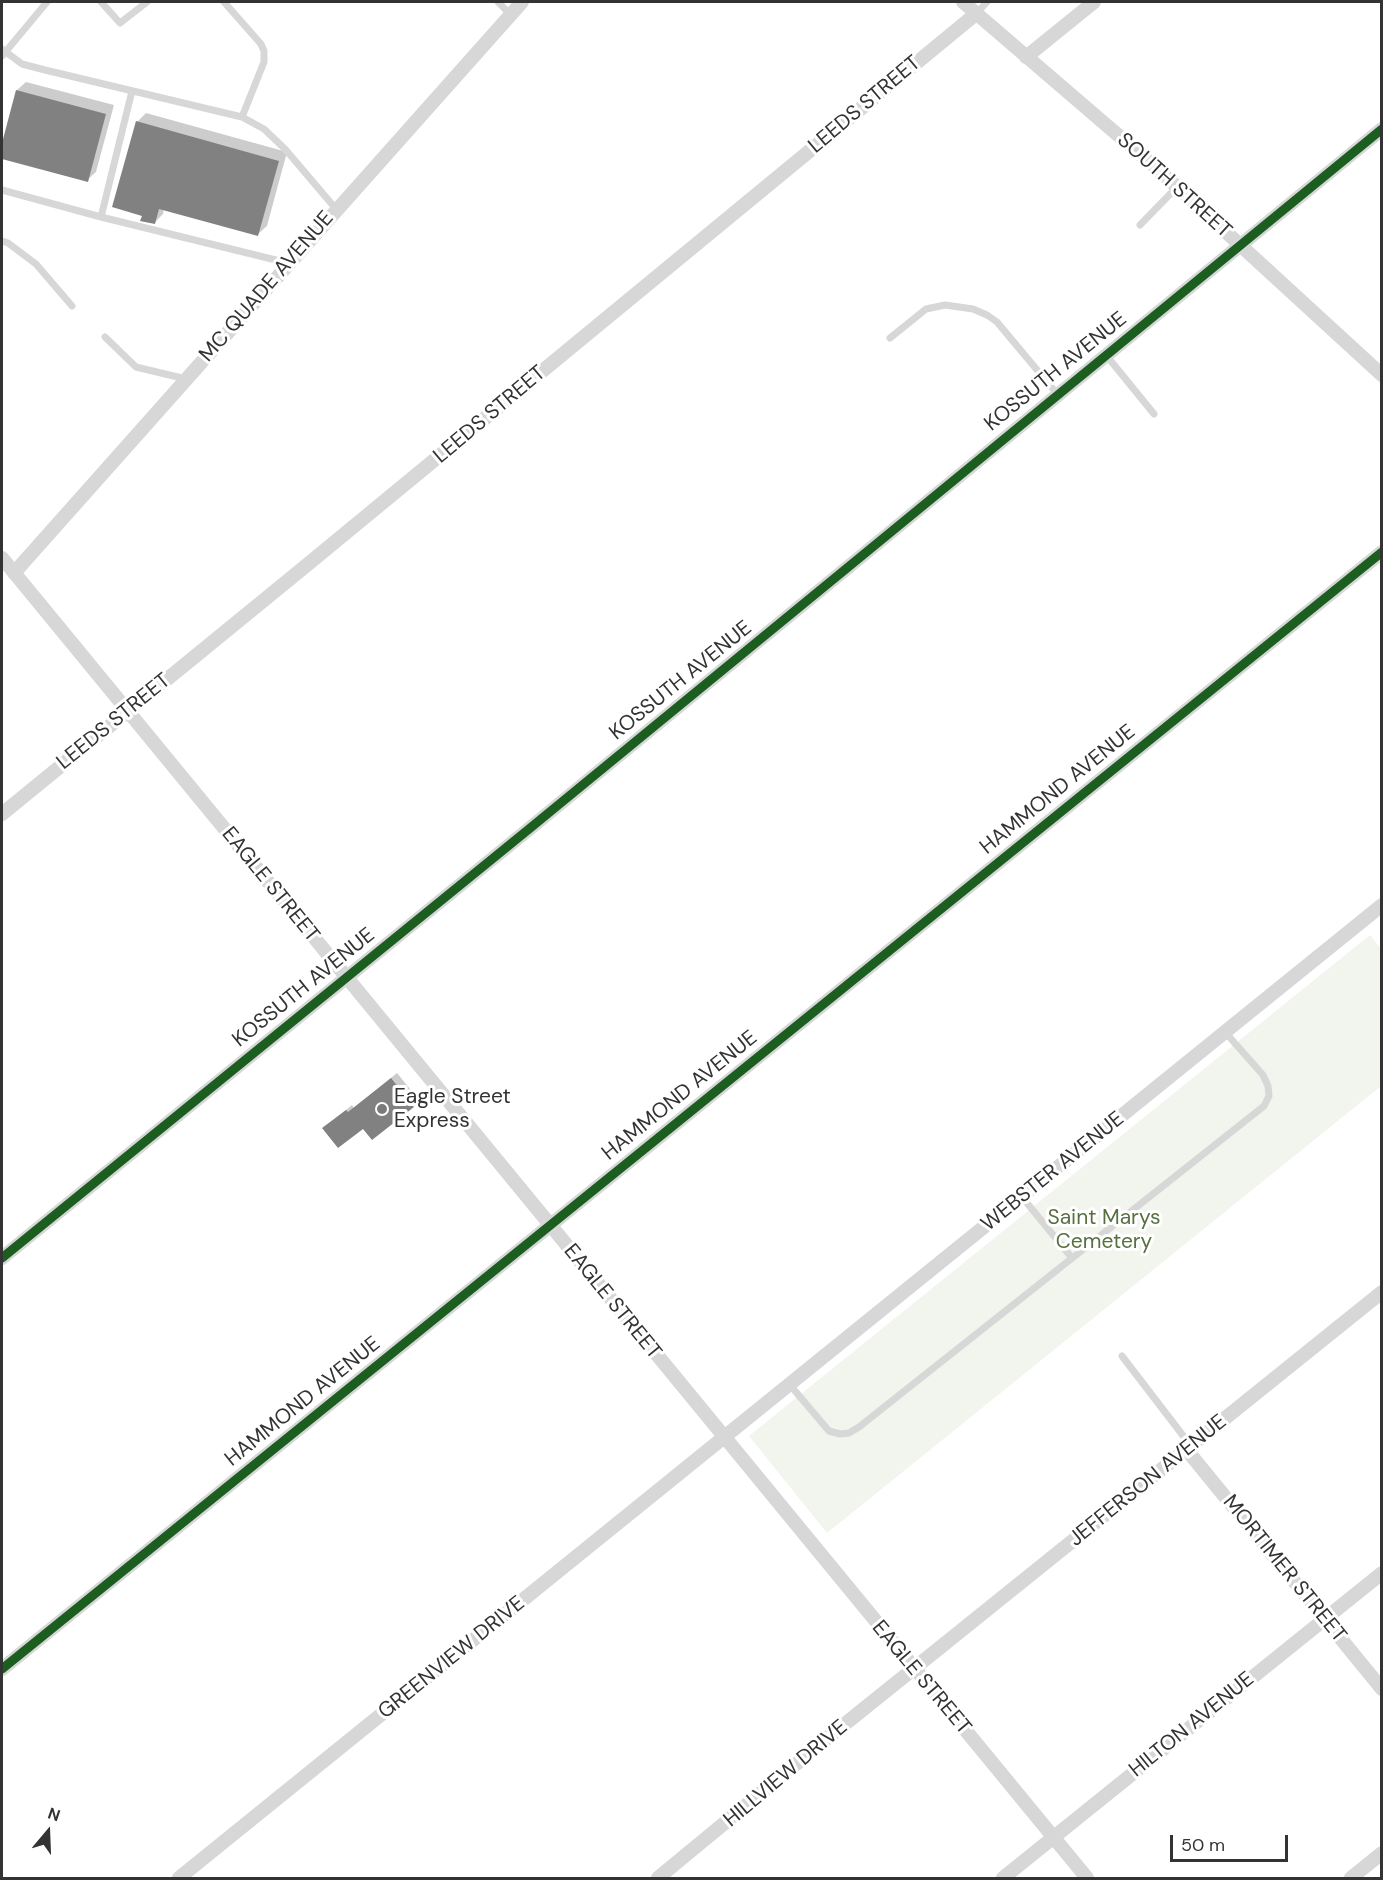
<!DOCTYPE html>
<html>
<head>
<meta charset="utf-8">
<style>
  body { margin:0 }
  #map { position:relative; width:1383px; height:1880px; overflow:hidden; background:#fff; font-family:"DM Sans",sans-serif }
  canvas { display:block }
  .frame { position:absolute; inset:0; border:3px solid #333; pointer-events:none }
  .north { position:absolute; left:18px; top:1802px; width:60px; height:60px; -webkit-text-stroke:4px #fff; paint-order:stroke; rotate:19deg; font-size:16px; font-weight:700; line-height:24px; text-align:center; color:#333 }
  .north::after { content:''; display:block; margin:auto; width:21px; height:27px; background:#333; clip-path:polygon(50% 0,100% 100%,50% 72%,0 100%) }
  .scale { position:absolute; left:1170px; top:1835px; width:118px; height:27px; box-sizing:border-box; border:3px solid #333; border-top:0; padding-left:8px; font-size:18px; line-height:21px; white-space:nowrap; color:#333; -webkit-text-stroke:4px #fff; paint-order:stroke }
</style>
</head>
<body>
<div id="map">
<canvas width="1383" height="1880"></canvas>
<div class="frame"></div>
<div class="north">N</div>
<div class="scale">50 m</div>
</div>
<script>
const ctx = document.querySelector('canvas').getContext('2d');
ctx.lineJoin = 'round';
function paint(path, color) { ctx.fillStyle = color; ctx.fill(path, 'evenodd'); }
const shape = rows => new Path2D(rows.map(r => 'M' + r).join(''));
function stroke(path, color, width, dash) { ctx.strokeStyle = color; ctx.lineWidth = width; ctx.lineCap = dash ? 'butt' : 'round'; ctx.setLineDash(dash || []); ctx.stroke(path); }
function label(font, color, halo, rows, align = 'center') {
  ctx.font = font + ' "DM Sans",sans-serif'; ctx.lineWidth = 6; ctx.setLineDash([]); ctx.textBaseline = 'middle'; ctx.strokeStyle = halo; ctx.fillStyle = color; for (const [text, x, y, turn = 0] of rows) {
    ctx.save(); ctx.translate(x, y); ctx.rotate((+turn || 0) * Math.PI / 180); ctx.textAlign = isNaN(turn) ? turn : align; if (halo) ctx.strokeText(text, 0, 0); ctx.fillText(text, 0, 0); ctx.restore();
  }
}
paint(shape([
  [1370,935,1381,949,1381,1086,827,1533,749,1436]
]), '#f1f5ed');
paint(shape([
  [26,82,114,105,96,172,87,180,2,157,2,148,17,90],
  [146,113,287,152,267,226,258,234,164,208,163,214,154,223,137,122],
  [397,1073,419,1100,372,1138,364,1127,330,1123,352,1105,354,1108]
]), '#0003');
paint(shape([
  [16,90,106,114,88,182,2,159,2,143],
  [136,121,279,161,258,236,159,209,155,224,140,221,142,216,112,207],
  [391,1078,414,1107,372,1140,363,1129,338,1148,322,1128,346,1110,348,1112]
]), '#818181');
stroke(shape([
  [101,2,120,23,147,2],
  [224,2,261,44,264,51,264,62,242,117],
  [498,2,510,14],
  [977,13,987,2],
  [2,49,22,64,45,70,242,117,264,129,285,149,336,209],
  [2,56,47,2],
  [2,190,101,217,288,263],
  [101,217,132,91],
  [1140,225,1177,187],
  [2,241,8,243,36,264,72,306],
  [105,337,136,367,186,379],
  [890,338,926,309,945,305,973,309,987,315,997,322,1058,395],
  [1106,355,1154,414],
  [1022,1197,1072,1258],
  [1122,1356,1191,1446],
  [790,1385,829,1431,840,1434,849,1433,859,1427,1264,1106,1269,1096,1268,1086,1263,1075,1225,1032]
]), '#d7d7d7', 7);
stroke(shape([
  [963,2,1154,166,1382,375],
  [1026,57,1094,2],
  [2,558,1087,1878],
  [14,573,522,2],
  [2,814,302,569,977,13],
  [2,1258,529,829,1382,129],
  [1186,1449,1382,1689],
  [2,1669,1382,552],
  [179,1878,1382,905],
  [658,1878,830,1736,1382,1292],
  [1003,1878,1382,1573],
  [1351,1878,1382,1853]
]), '#d7d7d7', 14);
stroke(shape([
  [2,1258,529,829,1382,129],
  [2,1669,1382,552]
]), '#1b5e20', 9);
for (const [x, y, r, color] of [
  [382,1109,6,"#7a7a7a"]
]) { const dot = new Path2D(); dot.arc(x, y, r, 0, 2 * Math.PI); ctx.fillStyle = color; ctx.fill(dot); stroke(dot, '#fff', 2); }
label('21px', '#333', '#fff', [
  ["LEEDS STREET",865,105,-40],
  ["SOUTH STREET",1174,186,42],
  ["MC QUADE AVENUE",267,287,-49],
  ["KOSSUTH AVENUE",1056,372,-39],
  ["LEEDS STREET",490,415,-40],
  ["KOSSUTH AVENUE",681,681,-39],
  ["LEEDS STREET",114,722,-39],
  ["HAMMOND AVENUE",1058,790,-39],
  ["EAGLE STREET",270,885,51],
  ["KOSSUTH AVENUE",304,988,-39],
  ["HAMMOND AVENUE",680,1096,-39],
  ["WEBSTER AVENUE",1053,1172,-39],
  ["EAGLE STREET",612,1302,51],
  ["HAMMOND AVENUE",303,1402,-39],
  ["JEFFERSON AVENUE",1148,1481,-39],
  ["MORTIMER STREET",1284,1569,51],
  ["GREENVIEW DRIVE",452,1658,-39],
  ["EAGLE STREET",921,1678,50],
  ["HILTON AVENUE",1192,1725,-39],
  ["HILLVIEW DRIVE",786,1774,-40]
]);
label('21px', '#333', '#fff', [
  ["Eagle Street",394,1097],
  ["Express",394,1121]
], 'left');
label('21px', '#56703f', '#fff', [
  ["Saint Marys",1104,1218],
  ["Cemetery",1104,1242]
]);
</script>
</body>
</html>
